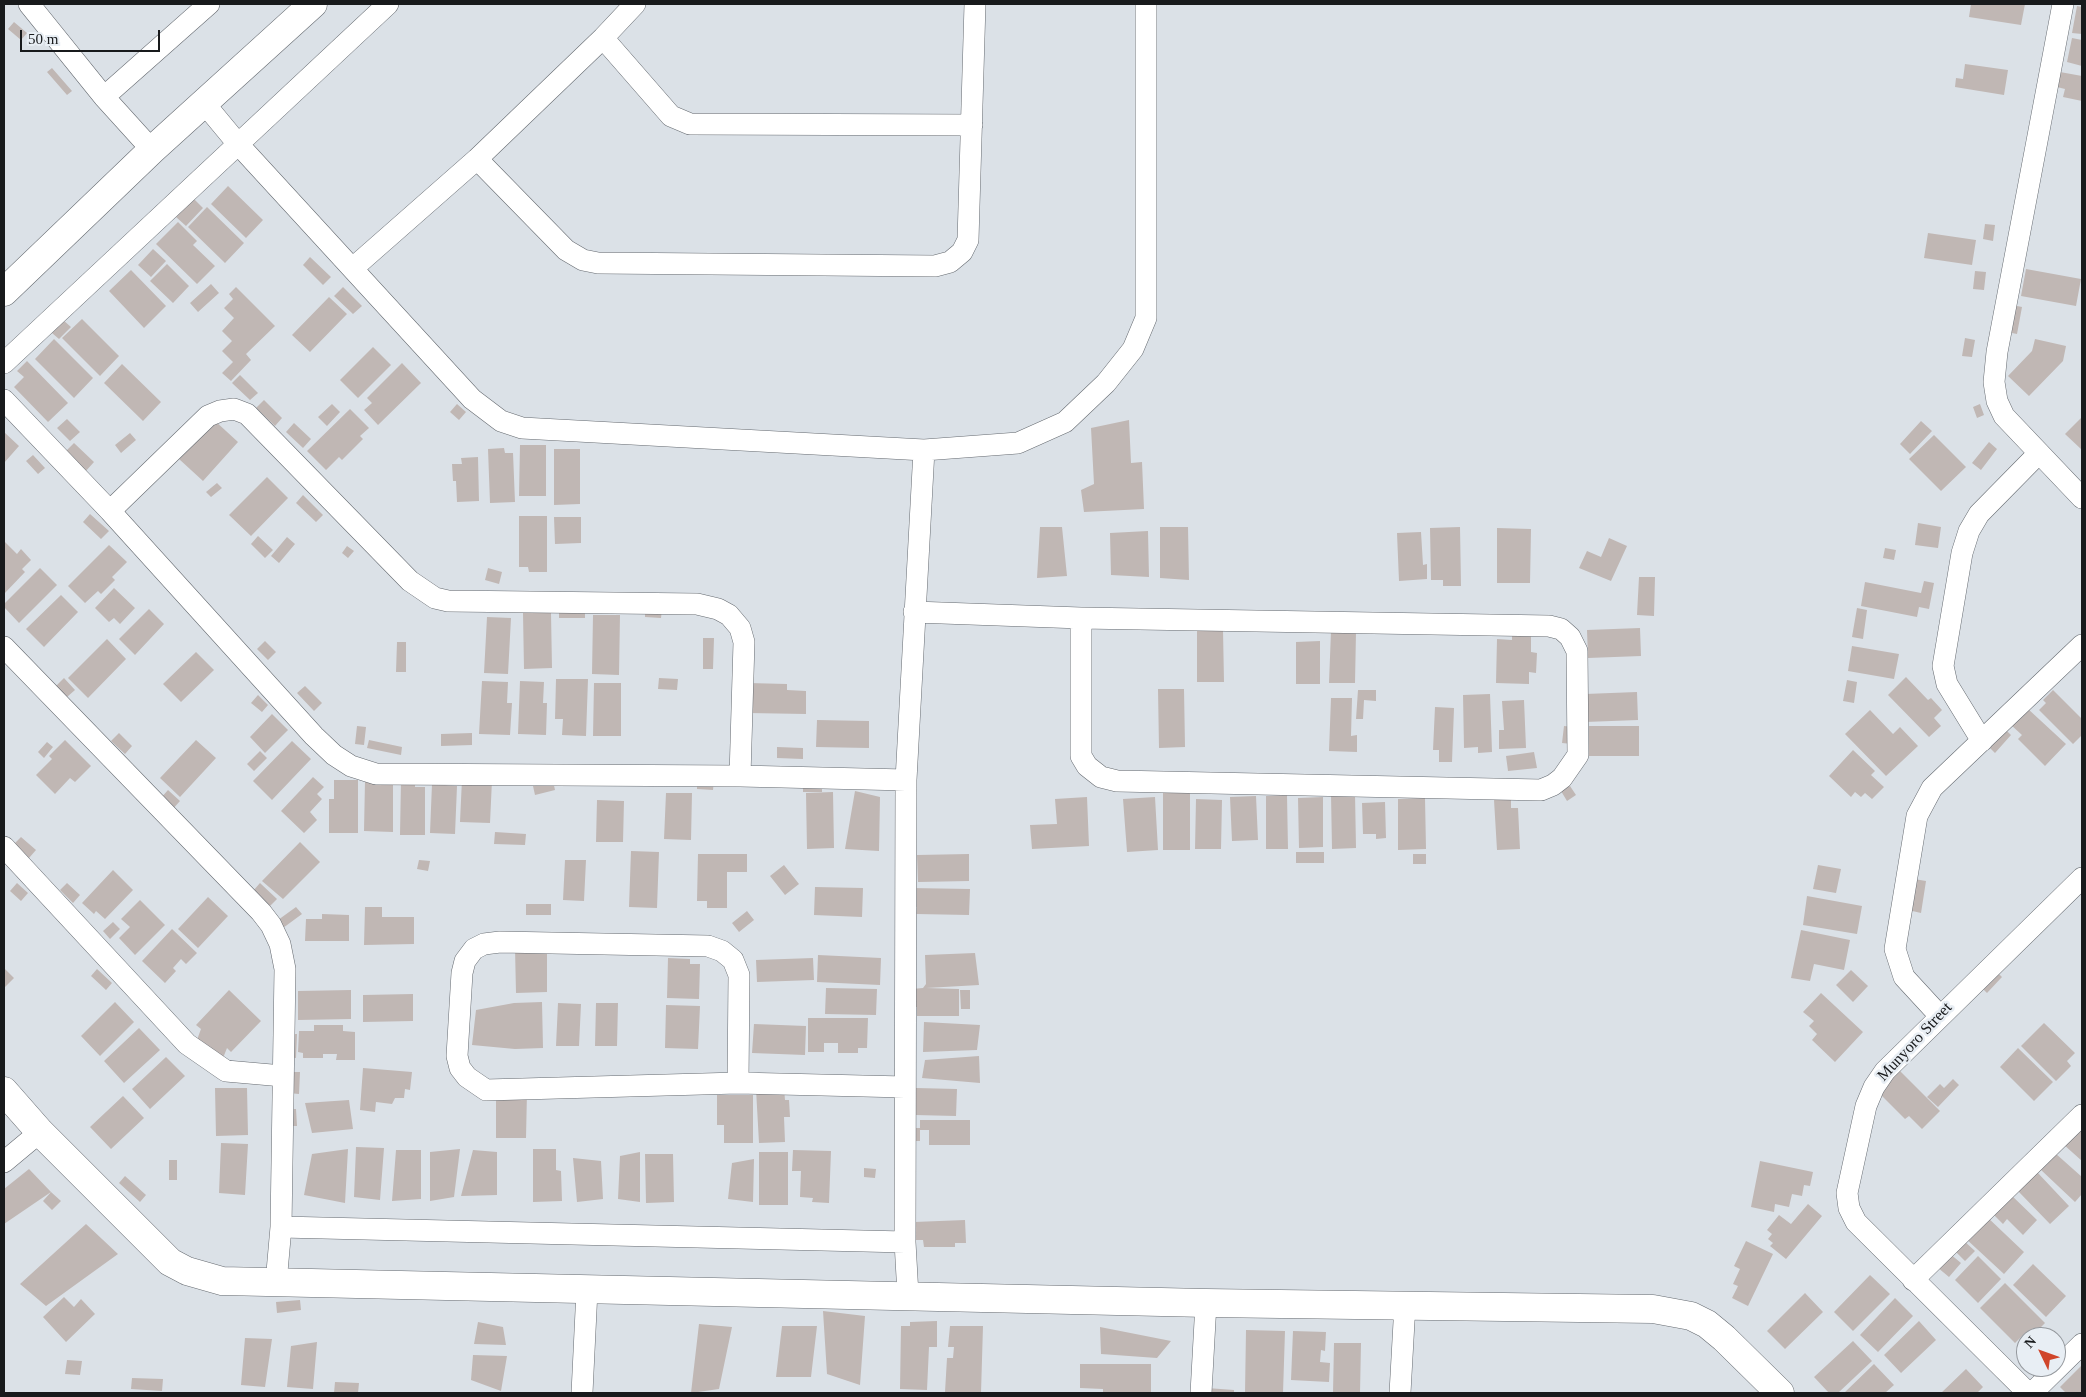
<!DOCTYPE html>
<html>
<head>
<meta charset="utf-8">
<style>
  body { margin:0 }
  #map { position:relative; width:2086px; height:1397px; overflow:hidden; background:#dbe1e7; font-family:Georgia,serif }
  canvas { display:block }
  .frame { position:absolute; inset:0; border:5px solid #181a1c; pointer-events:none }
  .north { position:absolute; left:2016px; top:1327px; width:50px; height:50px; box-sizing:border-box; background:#e8eef4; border:1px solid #95999e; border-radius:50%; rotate:312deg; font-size:14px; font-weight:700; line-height:20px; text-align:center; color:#181a1c }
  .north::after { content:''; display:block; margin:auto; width:18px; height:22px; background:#d0452a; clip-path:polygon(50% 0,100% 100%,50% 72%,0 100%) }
  .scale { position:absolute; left:20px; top:30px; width:140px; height:22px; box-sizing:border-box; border:2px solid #181a1c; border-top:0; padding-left:6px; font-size:15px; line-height:18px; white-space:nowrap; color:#181a1c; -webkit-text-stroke:4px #e8eef4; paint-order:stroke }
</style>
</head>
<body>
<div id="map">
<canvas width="2086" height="1397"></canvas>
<div class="frame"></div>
<div class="north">N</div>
<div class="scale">50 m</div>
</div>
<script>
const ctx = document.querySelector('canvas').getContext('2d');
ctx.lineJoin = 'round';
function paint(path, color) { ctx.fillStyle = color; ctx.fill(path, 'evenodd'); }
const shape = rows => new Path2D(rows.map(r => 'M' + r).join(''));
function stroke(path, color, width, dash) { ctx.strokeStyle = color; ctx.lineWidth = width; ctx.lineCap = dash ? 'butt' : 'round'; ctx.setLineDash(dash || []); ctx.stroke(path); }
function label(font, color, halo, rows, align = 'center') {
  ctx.font = font + ' Georgia,serif'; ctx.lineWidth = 5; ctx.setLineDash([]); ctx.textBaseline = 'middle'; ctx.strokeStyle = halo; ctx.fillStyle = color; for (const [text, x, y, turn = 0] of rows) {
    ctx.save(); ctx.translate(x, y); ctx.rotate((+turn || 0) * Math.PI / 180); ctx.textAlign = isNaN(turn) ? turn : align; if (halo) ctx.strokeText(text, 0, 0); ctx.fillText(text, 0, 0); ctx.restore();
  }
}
paint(shape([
  [1971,4,2025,4,2021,25,1969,17],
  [2077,6,2082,7,2082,34,2072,33],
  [14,22,27,33,21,40,8,29],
  [2072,38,2082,40,2082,66,2067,62],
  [1965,64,2008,70,2004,95,1955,87,1956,78,1963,79],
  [52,68,72,91,67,95,47,72],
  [2060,72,2082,76,2082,101,2063,97,2065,89,2057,87],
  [228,186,263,220,246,238,211,204],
  [194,199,203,208,186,226,176,217],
  [207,207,244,243,225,263,188,227],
  [178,222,197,241,193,245,215,266,197,284,156,244],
  [1985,224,1995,225,1993,241,1983,239],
  [1928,233,1976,240,1972,265,1924,258],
  [153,249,166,261,151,277,138,265],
  [310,257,331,277,323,285,303,265],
  [167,264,189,286,173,303,150,281],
  [2026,269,2081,279,2076,306,2021,296],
  [131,270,166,306,144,328,109,291],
  [1975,271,1986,272,1984,290,1973,289],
  [211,284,219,293,198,312,190,303],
  [236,287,275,326,246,354,251,360,231,381,222,373,233,362,222,351,232,341,222,331,234,318,224,308,233,299,229,294],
  [343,287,362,306,353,314,334,296],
  [329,297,347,314,310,352,292,335],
  [2012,305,2022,307,2017,334,2007,332],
  [82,319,119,356,100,376,62,338],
  [63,320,71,327,59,339,52,333],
  [1965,338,1975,340,1972,357,1962,356],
  [54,339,93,378,74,398,35,359],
  [2035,339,2066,346,2063,361,2029,396,2008,376,2032,351],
  [373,347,391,365,358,398,340,380],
  [27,361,68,403,48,422,14,387,24,377,17,371],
  [402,363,421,383,378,425,364,410,372,403,367,398],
  [122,364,161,402,143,421,104,383],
  [240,375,258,393,250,400,232,383],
  [264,400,282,418,275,426,256,408],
  [332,404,340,412,327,426,318,417],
  [457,404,466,412,459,420,450,412],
  [1980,404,1984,415,1977,418,1973,407],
  [350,409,369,428,360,436,363,439,342,460,339,457,326,470,307,451],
  [2082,417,2082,450,2065,434],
  [67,419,80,432,70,441,57,428],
  [214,420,238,442,203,481,179,459],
  [1129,420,1131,463,1142,462,1144,509,1084,512,1081,490,1094,484,1091,428],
  [1921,421,1932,431,1910,454,1900,444],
  [294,423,311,439,303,448,286,432],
  [4,432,19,446,4,463],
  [130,433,136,440,121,453,115,445],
  [1934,435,1966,467,1941,491,1909,459],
  [1989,442,1997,449,1981,470,1972,463],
  [74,443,94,462,85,472,64,453],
  [520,445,546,445,546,496,519,496],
  [504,448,505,453,513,453,515,502,490,503,488,449],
  [554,449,580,449,580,504,554,505],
  [33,455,45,468,38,474,26,461],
  [478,457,479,501,457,502,456,481,453,481,452,464,462,464,461,458],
  [267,477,288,498,251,536,229,515],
  [217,483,222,488,211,497,206,492],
  [303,495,323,515,316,522,296,503],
  [90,514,109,531,101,539,83,522],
  [519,516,547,516,547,572,529,572,528,567,519,567],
  [554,517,581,517,581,543,555,544],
  [1918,523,1941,527,1938,548,1915,545],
  [1040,527,1062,527,1067,576,1037,578],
  [1160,527,1188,527,1189,580,1160,578],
  [1460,527,1461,586,1443,586,1443,580,1431,580,1430,528],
  [1497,528,1531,529,1530,583,1497,583],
  [1148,531,1149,577,1111,575,1110,533],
  [1421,532,1423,565,1427,564,1427,579,1399,581,1397,533],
  [258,536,273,550,265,558,251,544],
  [287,537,295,544,279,563,271,556],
  [1609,538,1627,546,1611,581,1579,568,1587,551,1601,557],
  [4,541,17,554,21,549,31,560,22,569,25,572,4,594],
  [109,545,127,562,112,577,115,580,101,594,98,591,85,603,68,586],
  [347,546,354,551,348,558,342,553],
  [1885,548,1896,550,1894,560,1883,558],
  [40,568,57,585,19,623,4,607,4,604],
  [488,568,502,572,499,584,485,580],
  [1639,577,1655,577,1654,616,1637,615],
  [1924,581,1934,583,1929,609,1919,607,1917,617,1861,606,1865,582,1921,593],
  [114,588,135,608,120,624,114,618,109,622,95,608],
  [61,595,78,612,44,647,26,629],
  [559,606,585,606,585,618,559,618],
  [645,607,662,609,661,618,645,617],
  [1857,608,1867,610,1863,639,1852,637],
  [149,609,164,624,135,655,119,639],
  [523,613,551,613,552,668,524,669],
  [593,615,620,615,619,675,592,674],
  [487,617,511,618,508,674,484,673],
  [1640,628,1641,656,1588,658,1587,630],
  [1197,630,1223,630,1224,682,1197,682],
  [1331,631,1356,632,1355,683,1329,683],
  [1512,634,1531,635,1531,652,1537,653,1536,673,1529,672,1529,684,1496,683,1497,639,1512,640],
  [703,638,714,638,713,669,703,669],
  [107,639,126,659,88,698,68,678],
  [265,641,276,652,268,660,257,649],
  [1320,641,1320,684,1296,684,1296,642],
  [397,642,406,642,406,672,396,672],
  [1852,646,1899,654,1894,679,1848,671],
  [196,652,214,670,181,702,163,684],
  [1906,677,1928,700,1931,698,1942,710,1934,718,1941,726,1929,737,1888,695],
  [64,678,75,690,67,697,56,686],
  [659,678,678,679,677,690,658,689],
  [556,679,588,679,586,736,562,735,563,719,555,719],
  [1847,680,1857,682,1854,703,1843,701],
  [482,681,508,682,507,703,512,703,510,735,479,734],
  [520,681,544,682,543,703,547,703,546,735,518,734],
  [594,683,621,683,621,736,593,736],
  [748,683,787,684,787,690,806,691,806,714,748,713],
  [305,686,322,703,314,711,297,693],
  [1158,689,1184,689,1185,747,1159,748],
  [1358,690,1376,690,1376,701,1364,700,1363,719,1356,719],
  [2053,690,2082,719,2082,735,2073,744,2039,710,2046,703,2043,700],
  [1637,692,1638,720,1585,722,1585,694],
  [1490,694,1492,752,1478,753,1478,747,1464,748,1463,695],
  [258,695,268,705,262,712,251,703],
  [1331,698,1352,698,1351,736,1357,735,1357,752,1329,751],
  [1524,700,1526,748,1499,749,1499,730,1504,730,1502,701],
  [1435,707,1454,708,1452,762,1439,762,1439,750,1433,750],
  [2027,708,2066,744,2045,766,2018,739,2022,735,2011,725],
  [1870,710,1893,734,1900,727,1918,746,1886,776,1845,734],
  [272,714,288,730,265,753,250,737],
  [817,720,869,721,869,748,816,747],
  [357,726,366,727,364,745,355,744],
  [1564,726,1574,727,1572,744,1562,743],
  [1589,726,1639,726,1639,756,1589,756],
  [2004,728,2011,735,1995,753,1988,746],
  [119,733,132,746,125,754,111,741],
  [472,733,472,745,441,746,441,734],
  [65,740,91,766,75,782,70,778,55,794,36,775,52,759,49,756],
  [196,740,216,758,180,797,160,778],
  [369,740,402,747,401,755,367,748],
  [292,741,311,759,272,800,253,781],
  [47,742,53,747,44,758,38,752],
  [777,747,803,748,803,759,777,758],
  [1853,750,1875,771,1871,775,1884,787,1872,799,1865,793,1861,797,1855,792,1851,797,1829,776],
  [260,751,267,758,254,771,247,764],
  [1534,752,1537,768,1508,771,1506,756],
  [313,777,324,787,317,794,322,799,310,812,317,820,304,833,281,811],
  [462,779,492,780,490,823,460,822],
  [697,779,714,780,713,790,697,789],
  [334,780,358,780,358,833,329,833,329,799,334,799],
  [365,781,393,781,393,832,364,831],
  [401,781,415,781,415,787,425,787,425,835,400,835],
  [553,781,555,790,535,795,533,786],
  [803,782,822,782,822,792,803,792],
  [432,784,457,786,455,834,430,833],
  [1570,786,1576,795,1567,801,1561,791],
  [168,790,180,801,171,811,160,799],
  [1163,790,1190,790,1190,850,1163,850],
  [855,791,880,797,879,851,845,849],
  [833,792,834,848,807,849,806,793],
  [666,793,692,793,691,840,664,839],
  [1355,793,1356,848,1332,849,1331,794],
  [1287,795,1288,849,1266,849,1266,796],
  [1256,796,1258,840,1232,841,1230,797],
  [1087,797,1089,846,1032,849,1030,825,1057,824,1055,799],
  [1155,797,1158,850,1127,852,1123,799],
  [1323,797,1323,847,1299,848,1298,798],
  [1425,798,1426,849,1398,850,1398,799],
  [1511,798,1511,808,1518,808,1520,849,1497,850,1494,800],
  [1196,799,1222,800,1221,849,1195,849],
  [597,800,624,801,623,842,596,842],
  [1385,802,1386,838,1376,839,1376,834,1363,834,1362,803],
  [495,832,526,834,525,845,494,844],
  [21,837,36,850,29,858,14,844],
  [300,842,320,862,283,899,262,881],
  [631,851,659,852,657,908,629,907],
  [1296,852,1324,852,1324,863,1296,863],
  [698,854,747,854,747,872,727,872,727,908,707,908,707,901,697,901],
  [969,854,969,881,918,882,917,855],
  [1413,854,1426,854,1426,864,1413,864],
  [419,860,430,861,428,871,417,869],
  [565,860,586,860,584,901,563,900],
  [784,865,799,884,785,895,770,876],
  [1818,865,1841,869,1836,893,1813,889],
  [113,870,133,890,105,919,96,911,94,914,82,903],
  [1914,879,1926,881,1921,913,1908,910],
  [17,883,28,893,21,901,10,891],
  [67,883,80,895,73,903,60,890],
  [260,883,277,899,270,906,253,891],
  [815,887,863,888,862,917,814,915],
  [910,888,970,889,969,915,916,914,917,907,910,907],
  [1807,896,1862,906,1857,934,1803,925],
  [208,897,228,916,198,948,178,929],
  [140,900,165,925,135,955,119,938,130,927,121,919],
  [526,904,551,904,551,915,526,915],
  [296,907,302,914,283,928,278,920],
  [365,907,382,907,382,917,414,917,414,944,364,945],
  [747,911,754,920,739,932,732,923],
  [322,914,349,915,349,941,305,941,306,919,322,919],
  [113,922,120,929,110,939,103,931],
  [172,929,197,953,186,964,181,959,173,968,176,971,165,983,142,961],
  [1801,930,1850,940,1844,970,1814,964,1810,981,1791,978],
  [547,947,547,992,516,993,515,948],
  [975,953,979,985,926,988,959,989,959,1016,917,1016,917,1007,911,1007,912,989,923,988,926,984,925,955],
  [818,955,881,958,880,985,817,982],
  [668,958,690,959,690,964,700,964,699,999,667,998],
  [813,958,814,980,757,982,756,960],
  [4,968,14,978,4,988],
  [97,969,112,983,106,990,91,976],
  [1851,970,1868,986,1853,1002,1836,985],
  [1995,970,2002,977,1987,993,1980,986],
  [826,988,877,989,876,1015,825,1014],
  [229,990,261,1021,231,1052,227,1048,223,1058,194,1048,201,1029,196,1025],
  [351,990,351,1019,298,1020,298,991],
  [960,990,970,990,970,1009,961,1009],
  [1821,993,1863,1032,1835,1062,1812,1040,1817,1034,1809,1026,1814,1021,1803,1012],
  [413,994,413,1021,363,1022,363,995],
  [115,1002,134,1022,100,1056,81,1036],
  [542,1002,543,1048,515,1049,472,1045,476,1010,514,1003],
  [558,1003,581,1004,579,1046,556,1046],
  [596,1003,618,1003,617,1046,595,1046],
  [666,1005,700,1006,698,1049,665,1048],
  [808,1018,868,1018,867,1048,858,1048,858,1053,838,1053,838,1043,824,1043,824,1052,808,1052],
  [924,1022,980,1025,977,1050,923,1052],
  [2044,1023,2075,1053,2067,1061,2071,1066,2056,1081,2021,1046],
  [754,1024,806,1026,805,1055,752,1053],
  [314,1025,343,1025,343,1031,355,1032,355,1060,336,1060,337,1054,323,1054,323,1058,303,1058,303,1053,298,1052,299,1031,314,1031],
  [139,1028,160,1050,124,1083,104,1061],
  [287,1034,297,1034,296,1058,286,1057],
  [2018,1048,2053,1082,2034,1101,2000,1067],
  [979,1056,980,1083,922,1078,925,1060],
  [166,1057,185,1076,150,1109,132,1089],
  [363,1068,412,1072,410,1090,405,1089,404,1098,395,1098,392,1104,376,1102,375,1112,360,1110],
  [1898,1069,1940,1111,1922,1129,1909,1116,1905,1119,1877,1091],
  [289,1072,300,1072,299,1094,288,1093],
  [1953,1079,1959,1085,1938,1107,1927,1097,1940,1084,1944,1088],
  [215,1088,247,1088,248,1135,216,1136],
  [784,1088,785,1100,789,1100,790,1117,784,1117,785,1142,759,1143,756,1089],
  [916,1088,957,1089,956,1116,915,1115],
  [496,1092,527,1092,526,1138,496,1138],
  [717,1095,753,1095,753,1143,724,1143,724,1125,717,1125],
  [123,1096,144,1118,111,1149,90,1127],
  [349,1100,353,1129,312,1133,305,1103],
  [287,1109,296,1109,297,1126,287,1126],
  [920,1120,970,1120,970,1145,929,1145,929,1130,920,1130,920,1141,907,1141,907,1128,920,1128],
  [2082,1128,2082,1161,2063,1144],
  [221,1143,248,1144,245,1195,219,1193],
  [356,1147,384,1148,380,1200,354,1197],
  [348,1149,345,1203,304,1195,312,1154],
  [460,1149,454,1197,430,1201,430,1152],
  [533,1149,556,1149,556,1170,561,1171,562,1201,533,1202],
  [396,1150,421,1150,421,1199,392,1201],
  [473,1150,497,1152,497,1195,461,1196],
  [793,1150,831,1151,829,1203,812,1202,813,1198,800,1197,801,1171,792,1171],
  [640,1152,640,1202,618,1199,620,1156],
  [759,1152,788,1152,788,1205,759,1205],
  [2055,1153,2082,1177,2082,1194,2075,1202,2040,1169],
  [645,1154,673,1154,674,1202,646,1203],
  [573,1158,601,1161,603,1199,577,1202],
  [754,1159,753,1202,728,1199,732,1163],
  [169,1160,177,1160,177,1180,169,1180],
  [1760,1161,1813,1172,1810,1186,1804,1185,1802,1196,1792,1194,1789,1207,1775,1204,1774,1212,1751,1207],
  [864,1168,876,1169,875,1178,864,1177],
  [29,1169,51,1192,4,1224,4,1189],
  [2037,1172,2069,1206,2050,1224,2018,1191],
  [125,1176,146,1195,140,1202,119,1183],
  [51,1192,61,1201,52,1210,43,1201],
  [2009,1193,2037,1220,2023,1235,2007,1219,2003,1224,1991,1212],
  [1808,1204,1822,1216,1786,1259,1770,1246,1773,1243,1768,1239,1772,1234,1767,1230,1779,1215,1791,1224],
  [1985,1215,2024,1252,2004,1274,1964,1237],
  [965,1220,966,1243,955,1243,955,1247,924,1247,923,1240,913,1240,914,1222],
  [86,1224,118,1254,46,1306,20,1284],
  [1963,1240,1975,1251,1965,1261,1954,1250],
  [1746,1241,1773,1254,1748,1306,1732,1298,1738,1286,1733,1284,1740,1269,1734,1266],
  [1949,1253,1961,1263,1949,1277,1937,1267],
  [1978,1256,2001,1279,1978,1303,1955,1280],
  [2033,1264,2066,1296,2046,1317,2013,1285],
  [1870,1275,1890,1294,1853,1331,1834,1312],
  [2005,1283,2045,1323,2031,1337,2025,1333,2015,1343,1980,1308],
  [1805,1293,1823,1312,1785,1349,1767,1331],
  [64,1297,74,1307,81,1299,95,1314,66,1342,43,1317],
  [1895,1298,1913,1316,1878,1352,1860,1335],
  [300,1300,301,1310,277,1313,276,1302],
  [823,1311,865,1316,860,1385,827,1374],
  [937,1321,937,1347,929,1347,927,1390,900,1389,901,1326,910,1326,910,1322],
  [1919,1321,1936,1340,1901,1373,1884,1355],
  [478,1322,503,1327,506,1345,474,1344],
  [699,1324,732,1327,719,1389,691,1393],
  [782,1326,817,1326,811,1377,776,1377],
  [950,1326,983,1326,981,1393,945,1392,947,1358,953,1358,954,1347,948,1347],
  [1100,1327,1171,1341,1157,1358,1101,1354],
  [1246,1330,1285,1331,1283,1393,1245,1393],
  [1293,1331,1326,1332,1325,1351,1321,1350,1320,1362,1330,1363,1329,1382,1291,1380],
  [245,1338,272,1339,265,1387,241,1385],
  [1853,1341,1872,1361,1838,1393,1829,1393,1814,1377],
  [317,1342,313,1389,287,1387,291,1346],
  [1334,1343,1361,1343,1360,1393,1333,1393],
  [473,1355,507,1356,501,1391,471,1380],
  [67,1360,82,1361,80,1375,65,1374],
  [1080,1364,1151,1364,1151,1393,1103,1393,1103,1389,1080,1388],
  [1874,1364,1894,1385,1885,1393,1844,1393],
  [2082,1365,2082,1393,2066,1393,2060,1387],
  [1966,1369,1983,1387,1977,1393,1941,1393],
  [132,1378,163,1379,162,1391,131,1389],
  [335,1382,359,1383,358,1393,334,1393],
  [1207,1388,1234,1390,1234,1393,1206,1393]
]), '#c0b7b4');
const street = shape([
  [29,4,104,97],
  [2063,4,1997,352,1994,382,1997,401,2004,416,2082,498],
  [603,38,671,116,690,124,972,125],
  [204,103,238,144,472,399,501,421,522,428,924,450],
  [152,150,104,97,209,4],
  [477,159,566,250,583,260,598,263,935,266,950,262,962,252,968,240,975,4],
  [353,268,477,159,603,38,635,4],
  [4,363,388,4],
  [4,400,110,511,314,736,334,755,351,766,376,774,740,776,906,780],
  [110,511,208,416,220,411,234,409,247,414,410,581,435,598,448,601,697,604,718,609,729,615,740,628,744,642,740,776],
  [914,612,1081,618,1549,626,1561,629,1570,637,1577,651,1578,755,1562,778,1553,785,1541,790,1117,781,1101,777,1087,766,1081,756,1081,618],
  [4,647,261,912,271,925,280,944,285,969,281,1227,276,1283],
  [1982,741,1947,684,1943,666,1962,553,1969,531,1979,514,2038,454],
  [4,847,187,1044,226,1071,283,1076],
  [1939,1015,1904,977,1895,949,1917,816,1932,788,2082,645],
  [738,1083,739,975,733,960,722,951,708,946,500,942,484,944,474,949,465,961,462,973,457,1056,460,1068,467,1077,486,1090,738,1083,905,1087],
  [4,1162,40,1132],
  [281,1227,905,1242],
  [1913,1280,2082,1115],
  [908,1295,905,1242,906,780,924,450,1018,443,1065,422,1106,383,1133,349,1146,318,1146,4],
  [582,1393,587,1290],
  [1201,1393,1206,1303],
  [1400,1393,1405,1304],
  [2028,1393,1856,1222,1849,1208,1847,1193,1866,1106,1874,1087,1885,1071,2082,878],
  [2032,1393,2082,1344]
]);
const secondary = shape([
  [4,292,152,150,313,4],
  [4,1091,40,1132,170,1262,187,1271,222,1281,1206,1303,1653,1309,1691,1316,1707,1324,1724,1338,1780,1393]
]);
stroke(street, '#656a70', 22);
stroke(secondary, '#656a70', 29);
stroke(street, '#fff', 21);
stroke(secondary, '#fff', 28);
label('16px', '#181a1c', '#e8eef4', [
  ["Munyoro Street",1915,1042,-47]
]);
</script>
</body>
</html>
